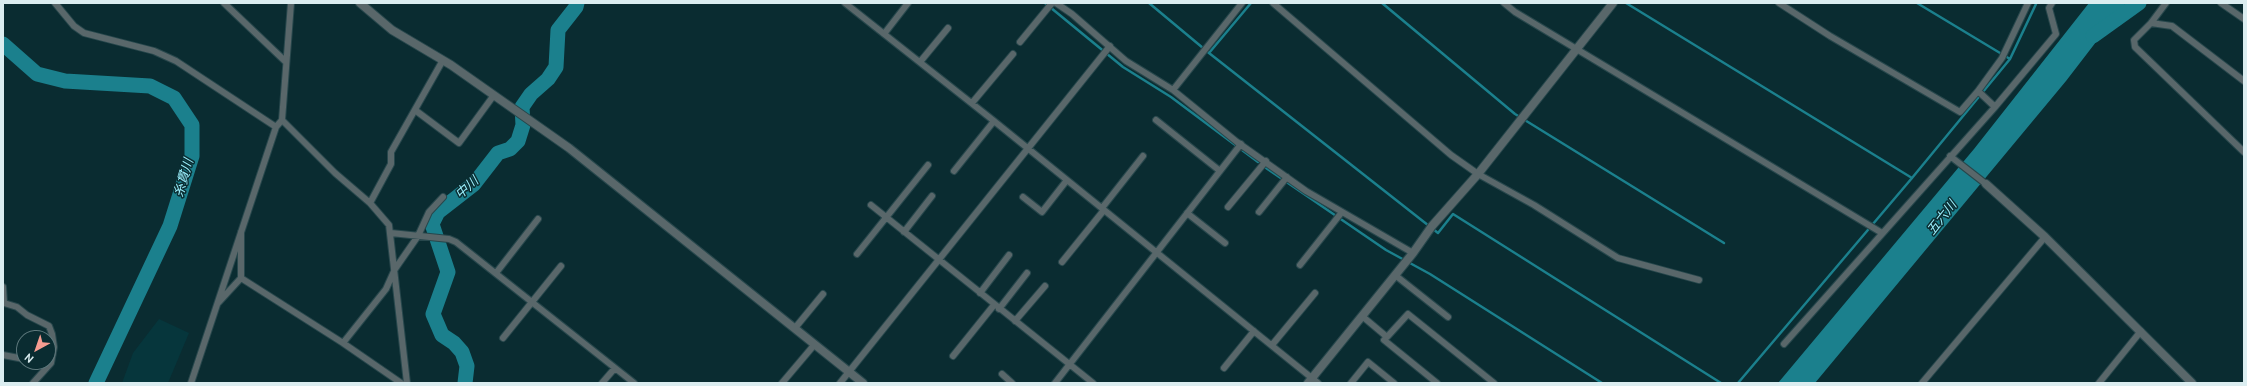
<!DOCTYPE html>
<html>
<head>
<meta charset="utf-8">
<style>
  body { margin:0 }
  #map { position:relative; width:2247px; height:386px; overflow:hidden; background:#0a2c31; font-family:Cabin,sans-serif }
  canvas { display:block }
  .frame { position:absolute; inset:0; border:4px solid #dbedf0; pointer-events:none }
  .north { position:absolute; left:16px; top:330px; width:40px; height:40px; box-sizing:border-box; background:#0a2c31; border:1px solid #5e797d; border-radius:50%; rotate:220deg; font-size:11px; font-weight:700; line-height:16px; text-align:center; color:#dbedf0 }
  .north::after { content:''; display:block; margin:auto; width:14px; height:18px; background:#f59c91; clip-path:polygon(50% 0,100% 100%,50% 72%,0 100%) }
</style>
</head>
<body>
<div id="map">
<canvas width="2247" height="386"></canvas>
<div class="frame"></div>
<div class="north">N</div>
</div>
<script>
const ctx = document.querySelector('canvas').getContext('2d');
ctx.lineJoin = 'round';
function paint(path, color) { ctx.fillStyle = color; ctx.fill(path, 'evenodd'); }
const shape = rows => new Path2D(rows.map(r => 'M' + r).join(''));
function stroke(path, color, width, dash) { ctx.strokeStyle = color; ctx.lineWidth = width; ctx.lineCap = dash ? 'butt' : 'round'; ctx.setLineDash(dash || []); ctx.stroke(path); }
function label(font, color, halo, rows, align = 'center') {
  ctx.font = font + ' Cabin,"Noto Sans JP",sans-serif'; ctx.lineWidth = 3; ctx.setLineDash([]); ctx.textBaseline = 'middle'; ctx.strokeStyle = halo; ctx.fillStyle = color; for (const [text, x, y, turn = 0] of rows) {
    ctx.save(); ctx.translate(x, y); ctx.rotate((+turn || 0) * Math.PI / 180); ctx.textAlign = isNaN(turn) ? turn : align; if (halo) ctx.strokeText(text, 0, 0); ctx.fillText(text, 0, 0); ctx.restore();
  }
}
paint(shape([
  [159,319,189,333,168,383,122,383,133,353]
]), '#06363c');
paint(shape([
  [2089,3,2126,3,2066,81,1815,383,1778,383,1974,149]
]), '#1b808d');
stroke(shape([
  [1045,3,1123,67,1171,97,1258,162],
  [1149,3,1209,53,1438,233,1453,214,1721,383],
  [1382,3,1515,114,1724,243],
  [1626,3,1912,178],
  [1917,3,2010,59],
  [1209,53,1251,3],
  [1266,168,1386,250,1430,274,1602,383],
  [1738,383,1912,178,2010,59,2036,4]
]), '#1b808d', 2.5);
stroke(shape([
  [2093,36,2139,3],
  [3,44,37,74,65,81,150,86,174,98,192,125,192,156,170,226,96,383],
  [465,383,467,366,462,352,454,343,442,335,433,314,448,272,432,224,438,212,474,184,498,153,510,149,518,141,523,125,522,107,531,94,548,79,556,67,558,30,576,7,577,3]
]), '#1b808d', 15);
const minor = shape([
  [55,3,74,26,84,33,154,51,176,61,276,127],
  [224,3,286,62],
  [845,3,994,121,1318,383],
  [1056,3,1072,14,1126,61,1173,90,1237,142,1306,191,1413,253],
  [1273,3,1451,155,1478,174,1534,205,1618,258,1699,280],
  [1504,3,1515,12,1882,233],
  [1779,3,1830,36,1960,112,1978,91,1995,107],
  [2221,3,2244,19],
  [2151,23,2166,3],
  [884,34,908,3],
  [1020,42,1052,3],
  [920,62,948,28],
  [2244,81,2172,26,2151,23,2134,40,2135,47,2244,152],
  [1173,90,1242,3],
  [1978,91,2002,58,2028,3],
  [972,103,1013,54],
  [415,110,459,143,494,95],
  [282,120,335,173,370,203,389,225,407,383],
  [1156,120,1220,171],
  [1950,156,1986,184],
  [954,171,994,121],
  [1023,197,1042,212,1067,180],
  [370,203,391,164,391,152,443,60],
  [871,205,1093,383],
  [1228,207,1266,161],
  [1102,208,1143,156],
  [1259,212,1287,177],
  [1187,213,1225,243],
  [904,232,932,196],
  [391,233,449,239,456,242,634,383],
  [857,254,928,165],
  [1062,262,1104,210],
  [1300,265,1342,212],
  [496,273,538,219],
  [1395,275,1448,317],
  [241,278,241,232],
  [3,287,4,303,17,307,27,315,49,326,52,334,54,347,51,363,33,383],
  [980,293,1009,255],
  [218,303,241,278,343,343,401,383],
  [999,309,1027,273],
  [1362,316,1387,337,1384,340,1437,383],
  [1015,321,1045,286],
  [795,328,823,294],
  [1387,337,1408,314,1494,383],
  [503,338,561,266],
  [343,343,386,289,395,269,418,236,429,212,443,197],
  [1784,344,1995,107,2056,34,2049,8,2052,3],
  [1272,345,1315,293],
  [3,355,24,359],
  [953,356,994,305],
  [35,362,38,363],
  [1224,368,1254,331],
  [1002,374,1012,383],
  [191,383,276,127,282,120,291,3],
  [602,383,615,368],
  [782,383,815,344],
  [840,383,1110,46],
  [1055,383,1241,144],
  [1351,383,1368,362,1394,383],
  [1922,383,2045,237],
  [2099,383,2141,331]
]);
const tertiary = shape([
  [360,3,392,30,451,65,569,148,863,383],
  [1986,184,2045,237,2192,383],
  [1308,383,1413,253,1432,226,1478,174,1613,3]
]);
stroke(minor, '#27474c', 8);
stroke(tertiary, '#27474c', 10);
stroke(minor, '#59676a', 6);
stroke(tertiary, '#59676a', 8);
label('italic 13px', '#9aeffc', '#0a2c31', [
  ["糸貫川",184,178,-74],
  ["中川",467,188,-42],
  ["五六川",1942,218,-52]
]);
</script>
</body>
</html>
